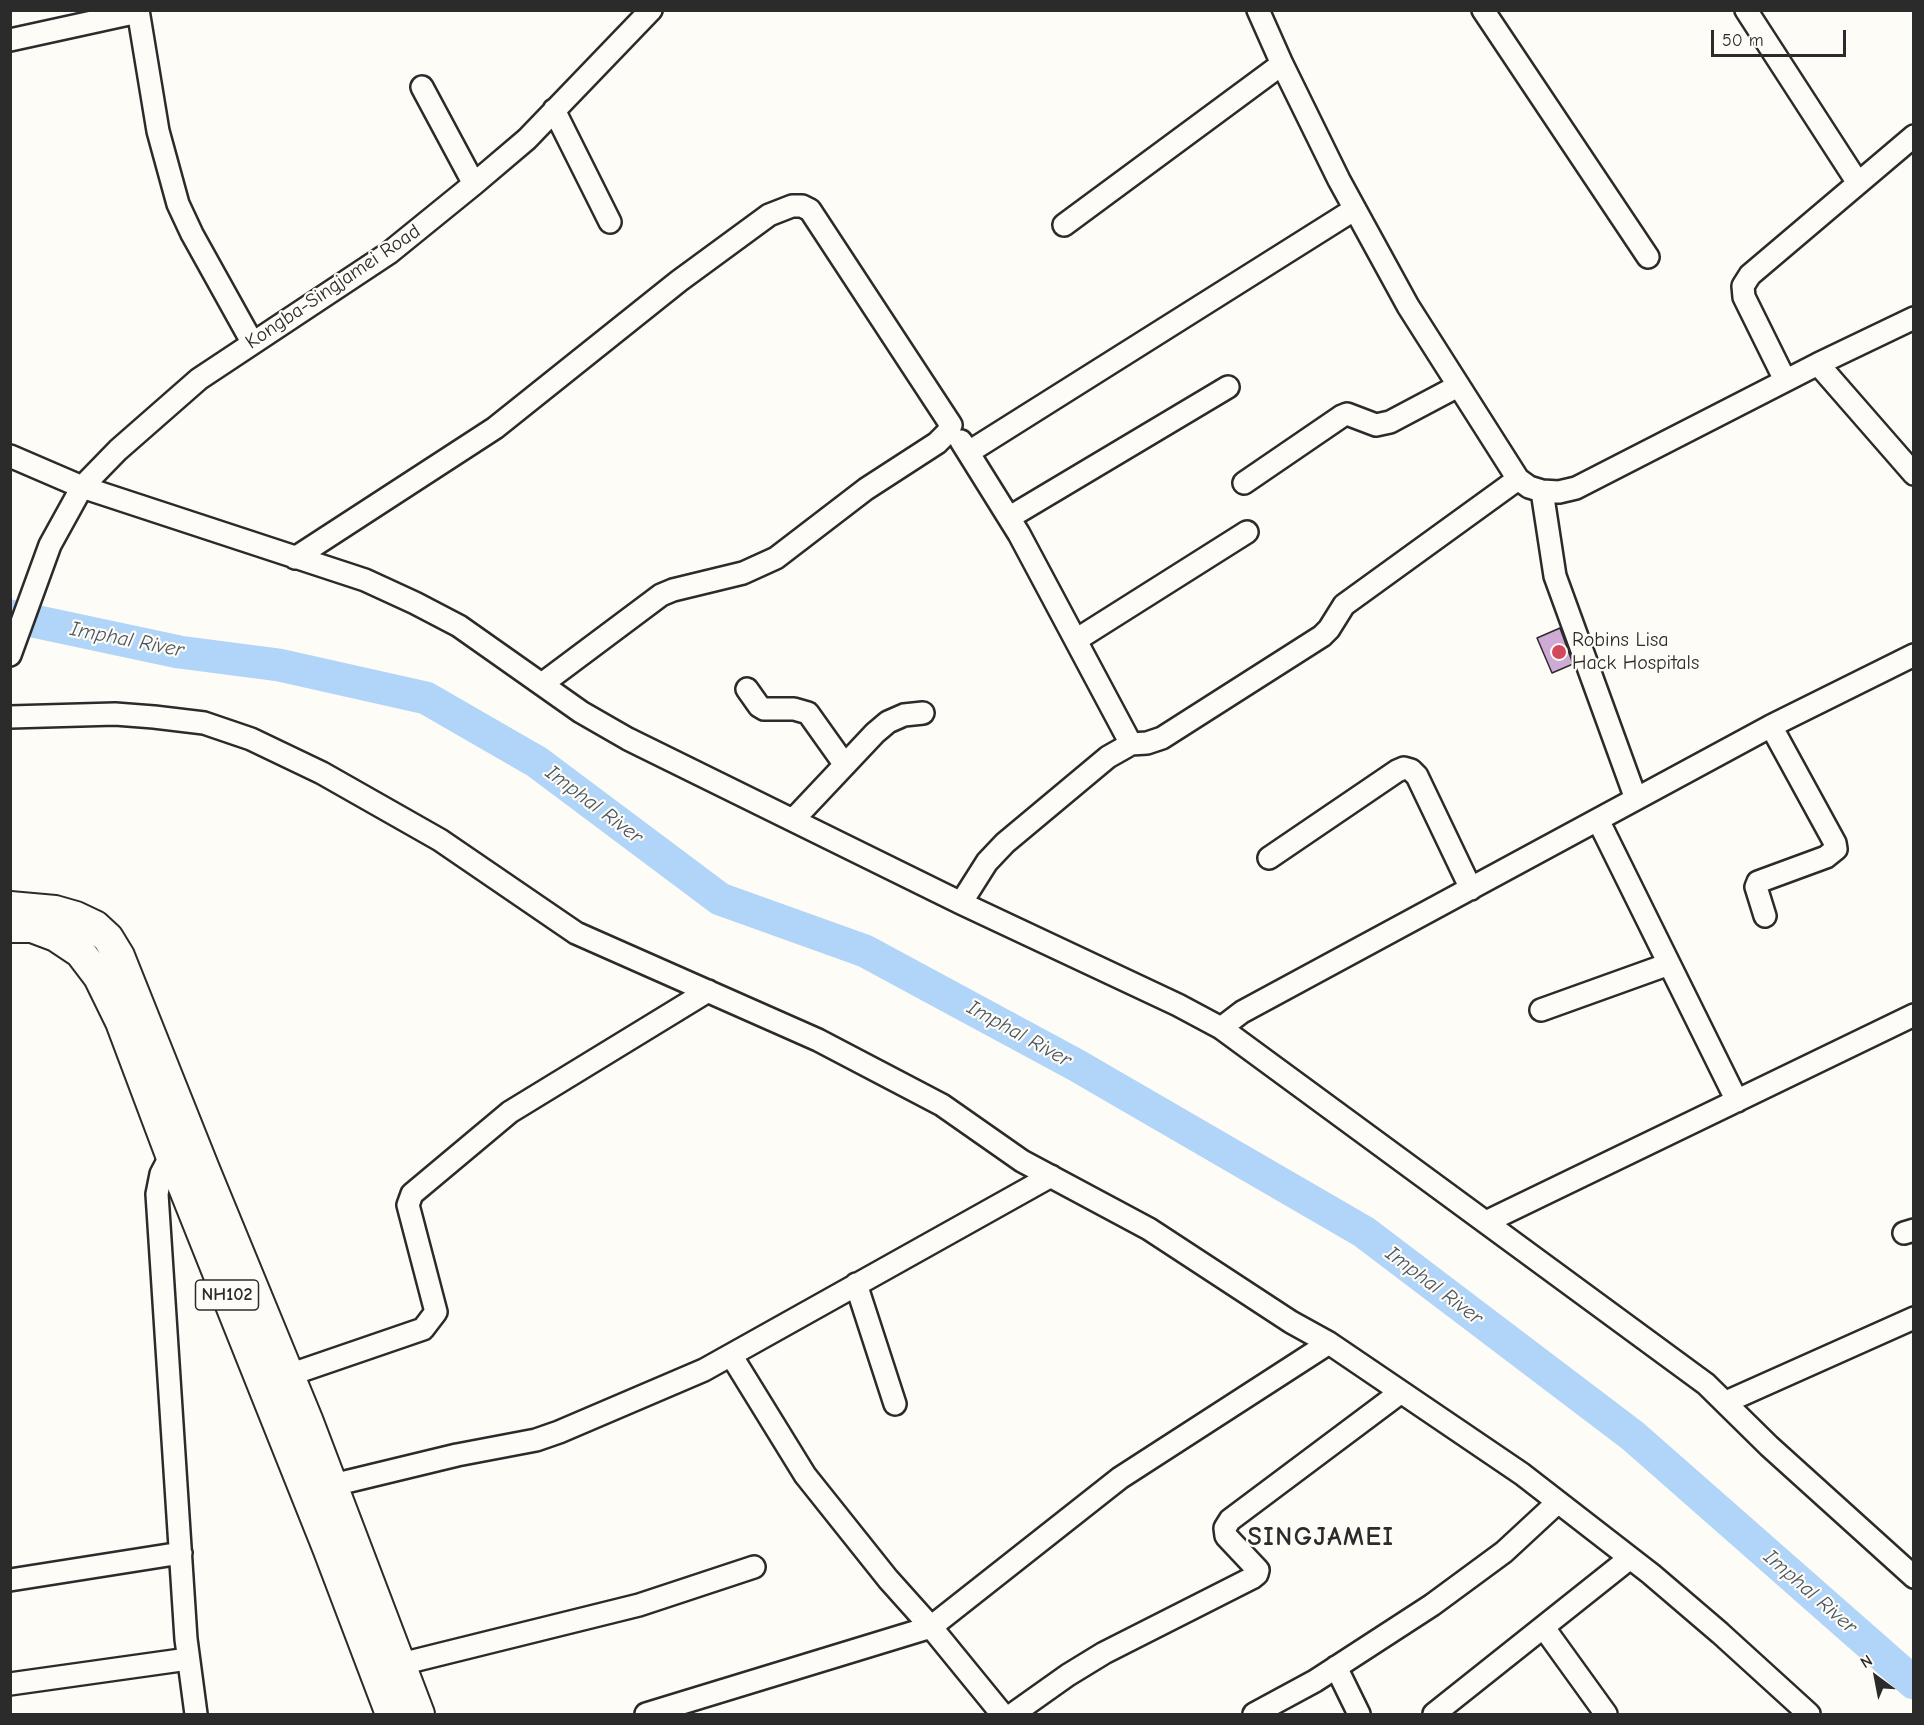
<!DOCTYPE html>
<html>
<head>
<meta charset="utf-8">
<style>
  body { margin:0 }
  #map { position:relative; width:1924px; height:1725px; overflow:hidden; background:#fdfcf7; font-family:"Comic Neue",sans-serif }
  canvas { display:block }
  .frame { position:absolute; inset:0; border:12px solid #2b2b2b; pointer-events:none }
  .north { position:absolute; left:1846px; top:1647px; width:60px; height:60px; -webkit-text-stroke:4px #fdfcf7; paint-order:stroke; rotate:328deg; font-size:16px; font-weight:700; line-height:24px; text-align:center; color:#2b2b2b }
  .north::after { content:''; display:block; margin:auto; width:21px; height:27px; background:#2b2b2b; clip-path:polygon(50% 0,100% 100%,50% 72%,0 100%) }
  .scale { position:absolute; left:1711px; top:30px; width:135px; height:27px; box-sizing:border-box; border:3px solid #2b2b2b; border-top:0; padding-left:8px; font-size:18px; line-height:21px; white-space:nowrap; color:#2b2b2b; -webkit-text-stroke:4px #fdfcf7; paint-order:stroke }
</style>
</head>
<body>
<div id="map">
<canvas width="1924" height="1725"></canvas>
<div class="frame"></div>
<div class="north">N</div>
<div class="scale">50 m</div>
</div>
<script>
const ctx = document.querySelector('canvas').getContext('2d');
ctx.lineJoin = 'round';
const shape = rows => new Path2D(rows.map(r => 'M' + r).join(''));
function stroke(path, color, width, dash) { ctx.strokeStyle = color; ctx.lineWidth = width; ctx.lineCap = dash ? 'butt' : 'round'; ctx.setLineDash(dash || []); ctx.stroke(path); }
function paint(path, color) { ctx.fillStyle = color; ctx.fill(path, 'evenodd'); }
function label(font, color, halo, rows, align = 'center') {
  ctx.font = font + ' "Comic Neue",sans-serif'; ctx.lineWidth = 4.5; ctx.setLineDash([]); ctx.textBaseline = 'middle'; ctx.strokeStyle = halo; ctx.fillStyle = color; for (const [text, x, y, turn = 0] of rows) {
    ctx.save(); ctx.translate(x, y); ctx.rotate((+turn || 0) * Math.PI / 180); ctx.textAlign = isNaN(turn) ? turn : align; if (halo) ctx.strokeText(text, 0, 0); ctx.fillText(text, 0, 0); ctx.restore();
  }
}
stroke(shape([
  [10,616,179,652,279,665,426,698,537,762,720,899,865,951,1076,1065,1364,1232,1633,1436,1914,1683]
]), '#b1d4f9', 33);
const building = shape([
  [1560,628,1573,664,1552,673,1537,638,1560,628]
]);
paint(building, '#ceaad4');
stroke(building, '#2b2b2b', 1.5);
const minor = shape([
  [138,10,158,131,178,204,192,234,252,342],
  [1258,10,1282,64,1339,180,1408,306,1518,479,1529,487,1542,491,1559,492,1576,488,1818,364,1914,474],
  [1483,10,1648,257],
  [1746,10,1858,183],
  [10,40,138,12],
  [422,87,474,184],
  [554,110,610,222],
  [1064,225,1282,64],
  [1818,364,1914,318],
  [1785,380,1744,297,1743,286,1750,275,1914,136],
  [961,441,1019,534,1131,744],
  [969,452,1355,209],
  [10,456,82,487,365,580,415,603,459,626,581,712,628,739,961,903,1178,1005,1221,1028,1706,1384,1769,1446,1914,1577],
  [1244,483,1342,416,1347,414,1376,425,1390,422,1458,386],
  [1542,491,1555,576,1636,799],
  [1010,517,1228,387],
  [295,558,495,428,679,281,769,215,792,206,802,206,810,210,951,425,947,433,937,443,866,489,776,558,743,573,673,590,661,595,542,684],
  [1076,640,1247,532],
  [10,655,50,545,82,487,118,450,199,379,389,253,474,184,527,139,651,10],
  [747,689,759,706,764,709,794,709,808,713,845,765],
  [10,717,115,714,154,717,204,723,251,739,322,773,440,840,576,933,818,1040,942,1105,1022,1161,1149,1229,1291,1322,1329,1343,1522,1474,1651,1574,1720,1633,1809,1714],
  [793,820,875,733,888,722,904,715,923,713],
  [1598,820,1737,1101],
  [1269,858,1397,771,1404,768,1411,770,1417,776,1471,889],
  [961,903,987,862,1005,843,1108,757,1131,744,1147,743,1162,738,1322,636,1329,629,1344,605,1518,479],
  [1765,916,1756,887,1758,882,1826,857,1836,849,1835,843,1771,726],
  [1541,1010,1669,964],
  [1221,1028,1242,1012,1771,726,1914,655],
  [177,1149,171,1155,161,1174,157,1194,186,1639,196,1714],
  [1486,1222,1914,1015],
  [1904,1233,1914,1230],
  [856,1284,895,1404],
  [731,1355,805,1475,888,1579,931,1627,1002,1714],
  [289,1375,423,1329,436,1312,408,1205,412,1194,510,1112,708,991],
  [1726,1402,1914,1318],
  [333,1485,457,1455,536,1440,559,1432,704,1370,1051,1176],
  [10,1580,181,1553],
  [1544,1628,1606,1714],
  [401,1664,639,1605,754,1567],
  [1336,1667,1359,1714],
  [10,1684,188,1659],
  [646,1714,931,1627,1120,1478,1329,1343],
  [1013,1714,1068,1675,1104,1653,1252,1578,1257,1574,1258,1570,1226,1536,1225,1528,1230,1520,1401,1392],
  [1254,1714,1315,1681,1432,1605,1504,1552,1558,1502],
  [1434,1714,1630,1558]
]);
const highway = shape([
  [10,907,55,911,76,917,95,926,108,938,119,956,204,1169,308,1422,419,1714],
  [10,927,32,927,56,936,80,952,99,977,121,1022,171,1155,328,1548,391,1714]
]);
stroke(minor, '#2b2b2b', 26);
stroke(highway, '#2b2b2b', 34);
stroke(minor, '#fdfcf7', 21);
stroke(highway, '#fdfcf7', 30);
for (const [x, y, r, color] of [
  [1559,652,8,"#d1495b"]
]) { const dot = new Path2D(); dot.arc(x, y, r, 0, 2 * Math.PI); ctx.fillStyle = color; ctx.fill(dot); stroke(dot, '#fdfcf7', 2); }
for (const [x, y, w] of [
  [227,1295,63]
]) { const box = new Path2D(); box.roundRect(x - w / 2, y - 15, w, 30, 4.5); ctx.fillStyle = '#fdfcf7'; ctx.fill(box); stroke(box, '#2b2b2b', 1.5); }
label('bold 18px', '#2b2b2b', null, [
  ["NH102",227,1295]
]);
label('20px', '#2b2b2b', '#fdfcf7', [
  ["Kongba-Singjamei Road",333,287,-34]
]);
label('20px', '#2b2b2b', '#fdfcf7', [
  ["Robins Lisa",1572,640],
  ["Hack Hospitals",1572,663]
], 'left');
label('italic 21px', '#4c555e', '#fdfcf7', [
  ["Imphal River",127,640,11],
  ["Imphal River",594,805,37],
  ["Imphal River",1019,1034,29],
  ["Imphal River",1434,1286,37],
  ["Imphal River",1810,1592,41]
]);
ctx.letterSpacing = '1.5px';
label('bold 26px', '#2b2b2b', '#fdfcf7', [
  ["SINGJAMEI",1321,1538]
]);
ctx.letterSpacing = '0px';
</script>
</body>
</html>
